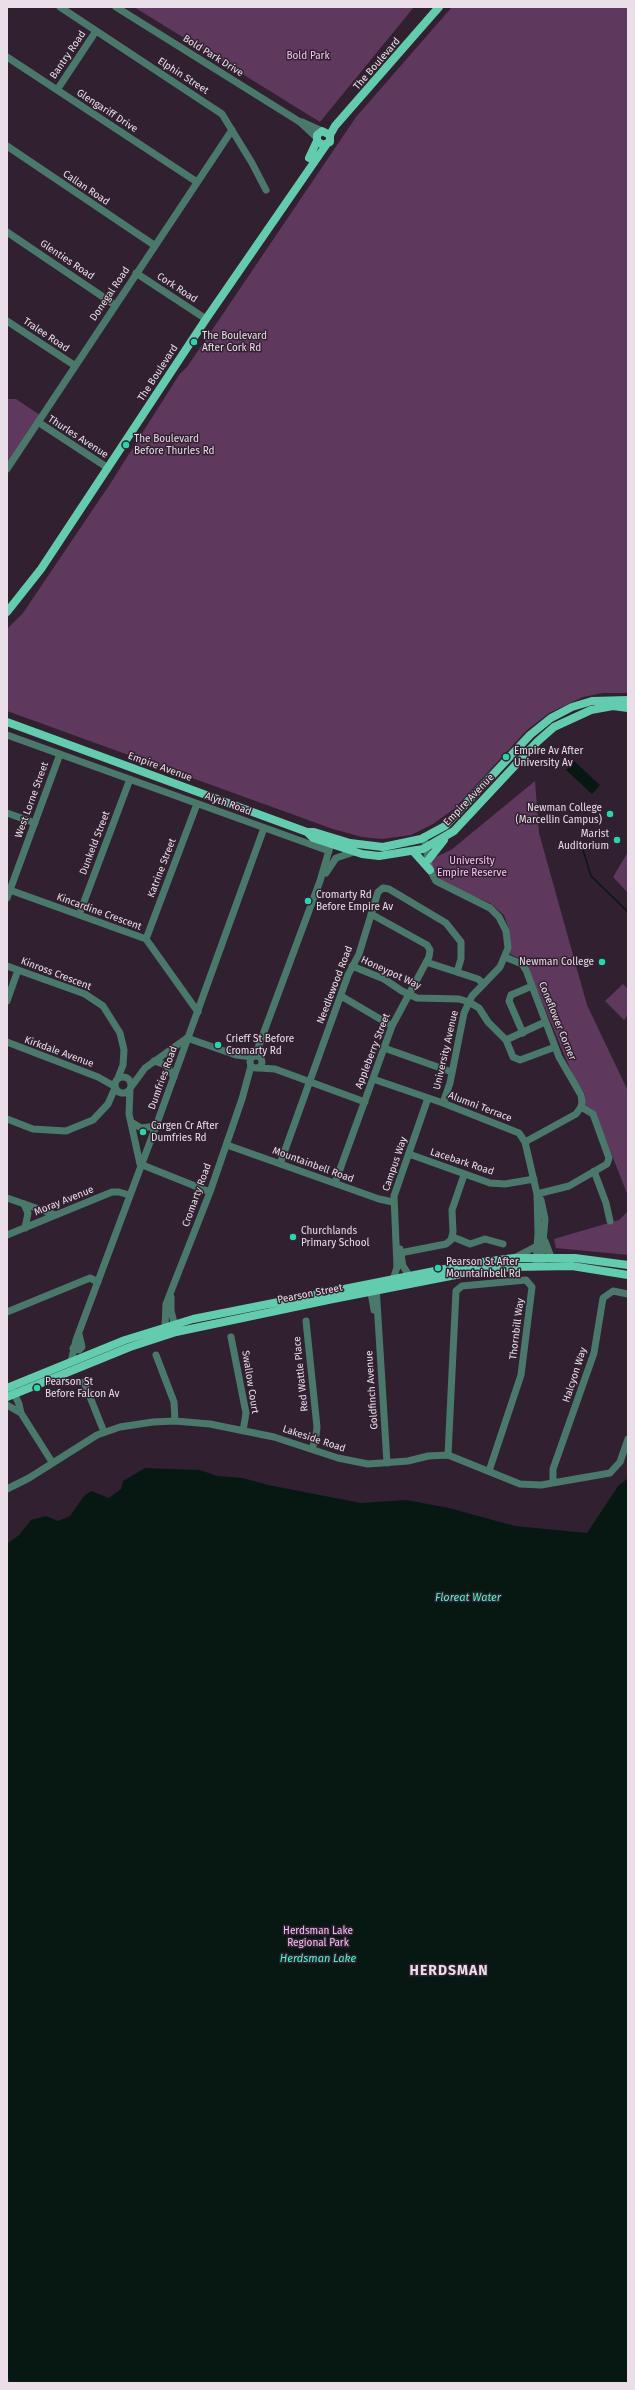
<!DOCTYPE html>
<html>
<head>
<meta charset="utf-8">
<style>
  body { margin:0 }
  #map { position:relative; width:635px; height:2390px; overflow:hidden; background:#312130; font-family:"Fira Sans",sans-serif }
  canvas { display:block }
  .frame { position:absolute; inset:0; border:8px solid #eadfe9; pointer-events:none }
</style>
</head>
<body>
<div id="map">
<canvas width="635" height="2390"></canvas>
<div class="frame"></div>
</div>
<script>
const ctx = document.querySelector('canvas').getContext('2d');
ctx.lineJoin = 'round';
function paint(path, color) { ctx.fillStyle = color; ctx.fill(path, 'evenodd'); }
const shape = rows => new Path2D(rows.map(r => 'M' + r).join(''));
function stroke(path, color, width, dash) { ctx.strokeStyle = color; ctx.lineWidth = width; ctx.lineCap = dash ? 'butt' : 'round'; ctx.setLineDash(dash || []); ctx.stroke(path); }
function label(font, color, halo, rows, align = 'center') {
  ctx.font = font + ' "Fira Sans",sans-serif'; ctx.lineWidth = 3; ctx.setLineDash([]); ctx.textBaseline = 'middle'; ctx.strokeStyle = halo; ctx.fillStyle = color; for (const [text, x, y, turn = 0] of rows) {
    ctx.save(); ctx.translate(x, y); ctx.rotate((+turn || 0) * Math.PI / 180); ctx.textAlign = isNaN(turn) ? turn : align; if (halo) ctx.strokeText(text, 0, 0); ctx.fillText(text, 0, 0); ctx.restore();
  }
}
paint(shape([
  [134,7,414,7,320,122],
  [452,7,628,7,628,693,603,693,583,697,549,713,526,731,454,809,433,824,411,835,382,839,362,837,333,829,7,711,7,629,23,613,110,484,179,375,187,367,356,117],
  [7,399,16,399,40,415,7,465],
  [535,781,539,833,587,1005,628,1091,628,1196,595,1112,585,1106,585,1094,574,1078,528,968,523,960,510,954,509,930,504,915,490,903,441,882,433,868,431,859,451,850],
  [628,852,628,893,613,877],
  [623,984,628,989,628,1015,624,1020,605,1001],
  [628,1211,628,1255,556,1248,554,1239,619,1220]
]), '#5e385d');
paint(shape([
  [574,761,600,785,592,794,566,770],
  [145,1468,200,1470,217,1476,243,1478,268,1485,361,1503,406,1500,449,1508,515,1526,587,1533,618,1486,628,1478,628,2383,10,2383,7,2374,7,1544,19,1535,31,1520,46,1516,58,1521,70,1516,84,1496,91,1491,109,1498,121,1489,123,1481]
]), '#071813');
stroke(shape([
  [583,850,591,876,628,912]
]), '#071813', 1.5);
stroke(shape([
  [60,7,222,114,252,163,266,190],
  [116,7,300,122,317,138],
  [7,57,197,182],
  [57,90,96,31],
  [302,122,322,131],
  [7,146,154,245],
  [7,232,115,305],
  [136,273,206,319],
  [7,321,74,365],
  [38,422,108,468],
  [7,469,232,130],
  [7,735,329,851],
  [7,813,35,823],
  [424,837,430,870,436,881,490,908,499,917,506,931,508,948,500,967,472,996,464,1013,450,1083,443,1103],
  [326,873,336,858,354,852],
  [7,889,146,939,198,1012],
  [7,898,60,754],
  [79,915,130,779],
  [146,939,197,804],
  [505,957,522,964,526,970,559,1057,581,1095,582,1102,581,1107,576,1114,525,1142],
  [426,962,478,979,484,984],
  [7,966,85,994,103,1006,120,1033,124,1050,123,1065,118,1078],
  [352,966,384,979,402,991,417,998,459,999,469,1002,479,1008,488,1022,506,1040,513,1057,520,1060,555,1047],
  [341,996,392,1026],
  [7,1001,18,970],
  [523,1033,509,1001,511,995,532,986],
  [187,1038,236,1055,252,1057],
  [506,1040,545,1022],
  [7,1042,98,1077,114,1086],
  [384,1048,452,1072],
  '250 1062a6 6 0 1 1 12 0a6 6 0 1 1-12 0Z',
  [255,1056,320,881,330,847],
  [154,1061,166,1065,174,1077],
  [259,1068,275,1069,365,1102],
  '115 1085a8 8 0 1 1 16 0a8 8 0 1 1-16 0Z',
  [373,1079,443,1103,519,1133,525,1142,537,1194,538,1233,536,1263],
  [131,1087,145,1068,187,1038],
  [130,1089,129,1114,140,1164,210,1192],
  [7,1119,33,1129,66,1131,93,1120,108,1104,115,1088],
  [131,1122,141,1128,156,1126],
  [227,1145,379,1199,393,1202],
  [409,1154,490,1183,505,1184,534,1179],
  [280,1164,348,975,359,954,378,892,383,888,389,889,446,923,461,942,461,959,457,972],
  [594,1171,606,1203,610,1221],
  [335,1183,392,1026,429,957,430,950,427,945,371,914],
  [537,1194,569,1186,607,1164,609,1158,593,1114,581,1107],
  [537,1194,541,1200,545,1219,541,1265],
  [7,1198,56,1215],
  [24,1204,28,1213,25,1228],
  [7,1235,112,1192,119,1192,129,1195],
  [453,1237,470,1244,485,1239,503,1244],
  [545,1241,551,1257],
  [400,1249,403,1266,410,1277],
  [400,1253,446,1244,451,1240,453,1232,452,1210,464,1175],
  [514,1258,537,1246],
  [393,1280,397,1267,394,1196,428,1098],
  [376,1286,387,1463],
  [370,1287,374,1310],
  [171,1297,171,1311,176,1330],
  [7,1312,90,1278,98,1282],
  [306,1321,317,1427,316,1436,312,1449],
  [166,1333,165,1327,166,1304,210,1192,242,1099,251,1066],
  [231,1337,246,1413,243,1431],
  [73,1348,79,1350,82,1347,79,1334],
  [156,1355,174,1402,175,1421],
  [71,1362,76,1340,156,1126,264,828],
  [84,1382,104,1432],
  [12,1389,19,1404,21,1413],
  [7,1405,21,1413,52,1462],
  [448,1455,456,1291,462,1286,526,1280,532,1287,521,1375,489,1471],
  [553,1483,553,1469,594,1353,603,1298,613,1291,628,1294],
  [7,1489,29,1478,97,1435,120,1427,153,1422,175,1421,210,1424,274,1437,338,1458,368,1464,408,1461,428,1456,448,1455,520,1484,541,1485,610,1473,620,1462,628,1439]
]), '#4a796b', 7);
stroke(shape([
  [330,135,322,131,317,135,317,141,323,145,330,142,330,135,335,126,439,7],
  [309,158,317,141],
  [7,612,41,569,206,319,326,145],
  [7,722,307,832,314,832,350,843,383,847,421,839,445,826,530,735,551,718,572,707,592,701,628,700],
  [307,832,313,838,362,854,379,856,423,849,454,831,537,742,554,727,591,710,613,706,628,708],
  [413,851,430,870],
  [429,859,444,840],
  [7,1388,125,1340,193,1319,475,1263,514,1258,575,1258,628,1265],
  [7,1397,130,1347,176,1332,328,1300,476,1271,513,1267,572,1266,628,1275]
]), '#64ccae', 8);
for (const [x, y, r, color] of [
  [194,342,4,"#28d5ad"],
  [126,445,4,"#28d5ad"],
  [506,757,4,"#28d5ad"],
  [610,814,4,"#28d5ad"],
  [617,840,4,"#28d5ad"],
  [308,901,4,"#28d5ad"],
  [602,962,4,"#28d5ad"],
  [218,1045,4,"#28d5ad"],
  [143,1132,4,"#28d5ad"],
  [293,1237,4,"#28d5ad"],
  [438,1268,4,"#28d5ad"],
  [37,1388,4,"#28d5ad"]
]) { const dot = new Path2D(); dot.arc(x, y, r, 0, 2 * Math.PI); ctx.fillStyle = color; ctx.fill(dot); stroke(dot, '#312130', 1.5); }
label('10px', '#eadfe9', '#312130', [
  ["Bantry Road",68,55,-56],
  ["Bold Park Drive",213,56,32],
  ["The Boulevard",377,64,-49],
  ["Elphin Street",183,76,33],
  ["Glengariff Drive",107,111,33],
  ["Callan Road",86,188,34],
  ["Glenties Road",67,260,34],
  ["Cork Road",177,288,33],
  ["Donegal Road",110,294,-56],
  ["Tralee Road",46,335,34],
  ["The Boulevard",158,373,-57],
  ["Thurles Avenue",78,437,33],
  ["Empire Avenue",160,767,20],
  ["West Lorne Street",32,800,-70],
  ["Empire Avenue",469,800,-46],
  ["Alyth Road",228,804,20],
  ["Dunkeld Street",95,843,-69],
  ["Katrine Street",162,868,-69],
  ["Kincardine Crescent",99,912,20],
  ["Honeypot Way",391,973,25],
  ["Kinross Crescent",56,974,21],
  ["Needlewood Road",335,985,-69],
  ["Coneflower Corner",557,1021,68],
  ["University Avenue",446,1050,-77],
  ["Appleberry Street",373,1051,-69],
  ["Kirkdale Avenue",59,1052,20],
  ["Dumfries Road",163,1078,-70],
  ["Alumni Terrace",480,1107,21],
  ["Lacebark Road",462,1162,18],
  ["Campus Way",395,1164,-71],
  ["Mountainbell Road",313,1165,20],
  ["Cromarty Road",197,1195,-70],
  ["Moray Avenue",64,1201,-22],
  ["Pearson Street",310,1294,-11],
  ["Thornbill Way",517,1329,-83],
  ["Red Wattle Place",301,1374,-96],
  ["Halcyon Way",575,1375,-72],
  ["Swallow Court",250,1382,81],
  ["Goldfinch Avenue",372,1390,-94],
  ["Lakeside Road",314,1439,18]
]);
label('10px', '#fac2f7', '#312130', [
  ["Bold Park",308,56],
  ["University",472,861],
  ["Empire Reserve",472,873],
  ["Herdsman Lake",318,1931],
  ["Regional Park",318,1943]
]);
label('10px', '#eadfe9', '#312130', [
  ["The Boulevard",202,336],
  ["After Cork Rd",202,348],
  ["The Boulevard",134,439],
  ["Before Thurles Rd",134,451],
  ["Empire Av After",514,751],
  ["University Av",514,763],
  ["Newman College",602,808,"right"],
  ["(Marcellin Campus)",602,820,"right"],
  ["Marist",609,834,"right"],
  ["Auditorium",609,846,"right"],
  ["Cromarty Rd",316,895],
  ["Before Empire Av",316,907],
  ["Newman College",594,962,"right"],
  ["Crieff St Before",226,1039],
  ["Cromarty Rd",226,1051],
  ["Cargen Cr After",151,1126],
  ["Dumfries Rd",151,1138],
  ["Churchlands",301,1231],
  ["Primary School",301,1243],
  ["Pearson St After",446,1262],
  ["Mountainbell Rd",446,1274],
  ["Pearson St",45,1382],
  ["Before Falcon Av",45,1394]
], 'left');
label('italic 11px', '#46fbce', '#312130', [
  ["Floreat Water",468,1598],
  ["Herdsman Lake",318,1959]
]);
ctx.letterSpacing = '1px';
label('bold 14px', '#eadfe9', '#312130', [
  ["HERDSMAN",449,1971]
]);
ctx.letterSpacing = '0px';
</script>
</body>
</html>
